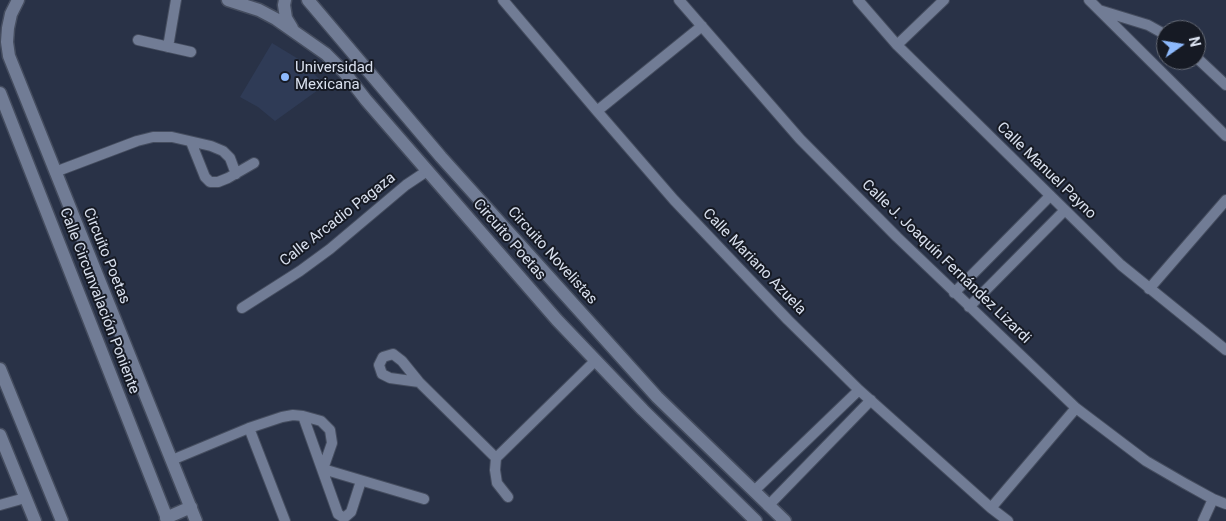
<!DOCTYPE html>
<html>
<head>
<meta charset="utf-8">
<style>
  body { margin:0 }
  #map { position:relative; width:1226px; height:521px; overflow:hidden; background:#293247; font-family:Roboto,sans-serif }
  canvas { display:block }
  .north { position:absolute; left:1156px; top:20px; width:50px; height:50px; box-sizing:border-box; background:#161a24; border:1px solid #646975; border-radius:50%; rotate:77deg; font-size:14px; font-weight:700; line-height:20px; text-align:center; color:#d9e0ee }
  .north::after { content:''; display:block; margin:auto; width:18px; height:22px; background:#8db9fc; clip-path:polygon(50% 0,100% 100%,50% 72%,0 100%) }
</style>
</head>
<body>
<div id="map">
<canvas width="1226" height="521"></canvas>
<div class="north">N</div>
</div>
<script>
const ctx = document.querySelector('canvas').getContext('2d');
ctx.lineJoin = 'round';
function paint(path, color) { ctx.fillStyle = color; ctx.fill(path, 'evenodd'); }
const shape = rows => new Path2D(rows.map(r => 'M' + r).join(''));
function stroke(path, color, width, dash) { ctx.strokeStyle = color; ctx.lineWidth = width; ctx.lineCap = dash ? 'butt' : 'round'; ctx.setLineDash(dash || []); ctx.stroke(path); }
function label(font, color, halo, rows, align = 'center') {
  ctx.font = font + ' Roboto,sans-serif'; ctx.lineWidth = 4; ctx.setLineDash([]); ctx.textBaseline = 'middle'; ctx.strokeStyle = halo; ctx.fillStyle = color; for (const [text, x, y, turn = 0] of rows) {
    ctx.save(); ctx.translate(x, y); ctx.rotate((+turn || 0) * Math.PI / 180); ctx.textAlign = isNaN(turn) ? turn : align; if (halo) ctx.strokeText(text, 0, 0); ctx.fillText(text, 0, 0); ctx.restore();
  }
}
paint(shape([
  [272,43,300,60,325,85,275,121,258,107,240,97]
]), '#2f3b56');
const street = shape([
  [503,0,597,111,674,200,788,320,859,390,991,508,1008,521],
  [679,0,800,139,897,237,1076,408,1146,461,1184,483,1213,499,1226,504],
  [858,0,897,45,1121,265,1226,350],
  [1089,0,1226,136],
  [1099,10,1148,25,1166,35],
  [138,40,191,52],
  [897,45,944,0],
  [168,47,176,0],
  [1196,57,1226,85],
  [597,111,702,26],
  [191,142,205,177,210,182,218,182,228,178,254,163],
  [55,172,137,141,153,137,172,137,211,146,223,151,230,158,236,174],
  [1149,289,1226,200],
  [954,293,1050,196],
  [969,307,1065,210],
  [242,308,300,271,330,249,406,185,427,171],
  [419,382,390,378,382,374,379,365,383,357,393,354,402,361,419,382,496,458],
  [303,416,338,514,344,518,351,512,361,481],
  [249,428,285,521],
  [172,460,249,428,282,417,293,415,303,416,321,421,330,430,332,443,323,469,424,499],
  [754,491,859,390],
  [508,497,497,483,495,470,496,458,596,360],
  [0,505,25,498],
  [768,506,871,400],
  [991,508,1076,408],
  [1203,521,1213,499]
]);
const secondary = shape([
  [18,0,11,14,8,28,7,42,9,56,196,521],
  [228,0,259,10,276,19,326,54,345,73,366,100,557,320,643,410,756,521],
  [285,0,284,5,286,18,292,28],
  [308,0,441,157,657,397,785,521],
  [0,93,168,521],
  [0,369,62,521],
  [0,435,35,521],
  [166,518,191,507]
]);
stroke(street, '#454d5f', 12);
stroke(secondary, '#454d5f', 15);
stroke(street, '#717c95', 10);
stroke(secondary, '#717c95', 12);
for (const [x, y, r, color] of [
  [285,77,5,"#8db9fc"]
]) { const dot = new Path2D(); dot.arc(x, y, r, 0, 2 * Math.PI); ctx.fillStyle = color; ctx.fill(dot); stroke(dot, '#161a24', 2); }
label('15px', '#d9e0ee', '#161a24', [
  ["Universidad",295,68],
  ["Mexicana",295,85]
], 'left');
label('15px', '#d9e0ee', '#161a24', [
  ["Calle Manuel Payno",1046,171,44],
  ["Calle Arcadio Pagaza",338,220,-38],
  ["Circuito Poetas",509,240,49],
  ["Circuito Poetas",106,256,68],
  ["Circuito Novelistas",552,256,48],
  ["Calle Mariano Azuela",754,262,46],
  ["Calle J. Joaquín Fernández Lizardi",946,262,44],
  ["Calle Circunvalación Poniente",99,301,69]
]);
</script>
</body>
</html>
